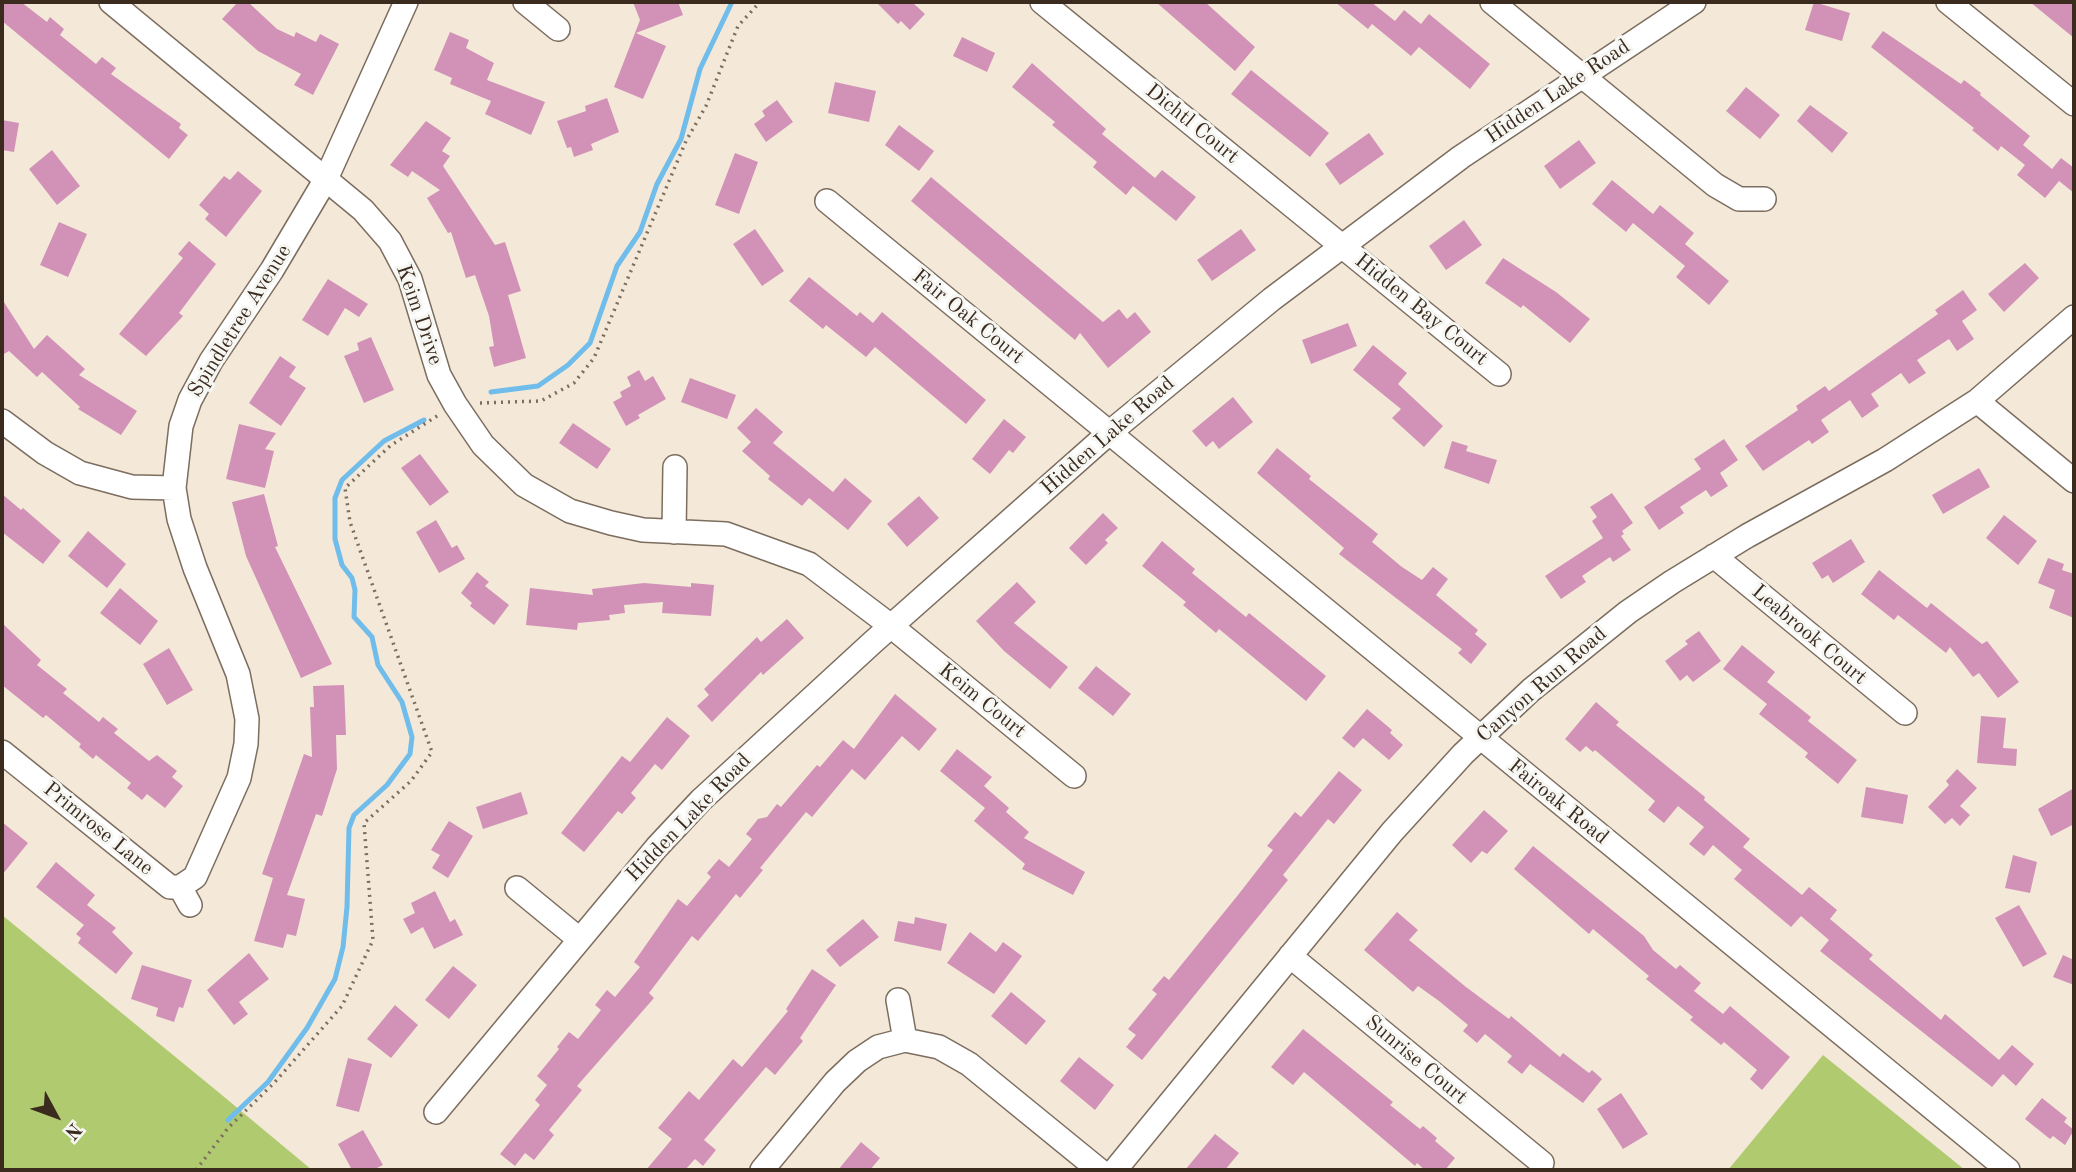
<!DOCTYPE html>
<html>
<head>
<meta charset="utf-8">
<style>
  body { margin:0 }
  #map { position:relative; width:2076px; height:1172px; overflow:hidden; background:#f4e9d8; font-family:"Old Standard TT",serif }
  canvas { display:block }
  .frame { position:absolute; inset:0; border:4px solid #3b2a1e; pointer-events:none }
  .north { position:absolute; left:21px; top:1081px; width:70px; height:70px; -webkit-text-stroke:5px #f6f6f2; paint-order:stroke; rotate:131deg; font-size:19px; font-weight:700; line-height:28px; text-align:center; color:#3b2a1e }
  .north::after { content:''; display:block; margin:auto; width:24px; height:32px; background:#3b2a1e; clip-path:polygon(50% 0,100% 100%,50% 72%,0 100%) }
</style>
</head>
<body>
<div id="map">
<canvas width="2076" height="1172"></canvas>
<div class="frame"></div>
<div class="north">N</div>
</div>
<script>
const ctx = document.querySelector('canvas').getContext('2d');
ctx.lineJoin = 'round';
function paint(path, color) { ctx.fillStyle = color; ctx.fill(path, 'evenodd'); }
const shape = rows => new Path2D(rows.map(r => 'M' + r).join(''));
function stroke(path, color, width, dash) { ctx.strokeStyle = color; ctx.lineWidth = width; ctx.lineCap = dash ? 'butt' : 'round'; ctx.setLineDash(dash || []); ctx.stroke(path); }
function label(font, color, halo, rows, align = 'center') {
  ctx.font = font + ' "Old Standard TT",serif'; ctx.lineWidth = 6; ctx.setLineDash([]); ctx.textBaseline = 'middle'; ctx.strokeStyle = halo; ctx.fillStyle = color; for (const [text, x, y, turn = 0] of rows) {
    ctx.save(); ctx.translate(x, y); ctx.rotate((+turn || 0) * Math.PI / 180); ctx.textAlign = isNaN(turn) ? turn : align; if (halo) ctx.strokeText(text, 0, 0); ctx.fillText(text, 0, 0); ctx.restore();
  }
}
paint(shape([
  [2,915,217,1091,312,1170,2,1170],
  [1823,1055,1965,1170,1728,1170]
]), '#b0ca70');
stroke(shape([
  [491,392,538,386,568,365,590,343,617,266,640,232,657,184,681,139,700,69,732,2],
  [228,1120,268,1082,307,1028,335,979,343,947,347,907,349,828,354,815,387,785,410,754,412,737,402,702,378,665,372,637,354,617,355,590,352,578,342,565,335,539,335,498,342,480,384,441,424,420]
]), '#70bcea', 5);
paint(shape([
  [2,2,21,2,47,22,50,17,64,29,60,35,96,64,102,57,116,68,111,74,181,124,179,128,188,135,169,159,2,21],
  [238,2,248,2,277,29,294,37,296,32,316,42,320,34,339,44,313,95,294,85,301,74,258,51,222,19],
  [633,2,678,2,683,15,636,33,666,46,643,99,614,87,640,20],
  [876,2,912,2,925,14,910,30,901,21,898,24],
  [1156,2,1205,2,1255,47,1235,71],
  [1335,2,1371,2,1395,21,1404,10,1421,24,1429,14,1490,64,1470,89,1419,47,1411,56,1372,24,1368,29],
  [1814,2,1850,13,1842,41,1805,30],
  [2030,2,2074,2,2074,38],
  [1883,31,1961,84,1964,80,1981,93,1980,95,2030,136,2023,145,2052,169,2061,158,2074,168,2074,193,2059,181,2045,198,2017,175,2025,165,2001,146,1998,151,1972,130,1974,128,1871,47],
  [450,32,469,40,466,48,494,63,487,80,545,102,531,135,485,114,491,101,450,84,452,78,434,70],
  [962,37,995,53,987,72,953,56],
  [1032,63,1106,129,1102,134,1155,178,1162,170,1196,197,1176,221,1133,186,1126,195,1093,167,1097,162,1052,125,1055,122,1012,87],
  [1251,70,1329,133,1310,157,1231,94],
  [835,82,876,91,869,122,828,113],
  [1746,87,1780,115,1760,139,1726,111],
  [607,98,619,132,591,144,593,150,574,157,571,147,567,148,557,121,586,111,585,106],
  [777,100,793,122,766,142,754,124,765,116,762,111],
  [1810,105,1848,133,1832,153,1797,121],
  [2,120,19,123,14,152,2,150],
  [426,121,451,138,442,151,450,156,443,166,495,245,505,242,521,291,508,295,526,358,494,367,489,347,494,346,489,316,475,275,466,278,451,232,448,233,427,198,440,190,412,171,408,177,390,165],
  [899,125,934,151,919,171,885,145],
  [1369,133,1384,154,1340,185,1325,164],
  [1579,140,1596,163,1560,189,1544,166],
  [52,150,80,186,57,205,29,169],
  [735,153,758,162,739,214,715,205],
  [238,171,262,191,226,237,205,219,209,214,199,205,224,176,230,180],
  [931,177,1103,322,1119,309,1127,319,1135,312,1151,332,1108,368,1080,333,1075,340,911,201],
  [1612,180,1653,214,1660,205,1694,233,1685,244,1729,281,1709,305,1676,277,1685,266,1633,223,1626,232,1592,204],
  [1464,220,1482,245,1446,270,1429,246],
  [59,222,87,234,68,277,40,265],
  [755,229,784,271,762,286,733,244],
  [1241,229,1256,250,1212,281,1197,260],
  [189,241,216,264,179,313,183,316,146,356,119,334,183,258,178,254],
  [1503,258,1556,292,1590,319,1570,343,1523,305,1521,308,1485,283],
  [2025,263,2039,278,2004,312,1988,294],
  [809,277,857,316,860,312,873,323,882,312,986,400,966,424,875,347,866,357,826,325,823,329,789,301],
  [328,279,368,304,359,317,345,308,328,336,302,320],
  [1963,290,1977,310,1962,321,1974,339,1957,351,1949,339,1917,360,1926,373,1909,384,1901,373,1871,394,1879,406,1862,418,1850,400,1821,420,1829,432,1812,444,1809,440,1763,471,1745,446,1798,410,1796,406,1825,386,1829,391,1938,314,1935,310],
  [2,299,34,349,47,335,85,369,79,375,137,411,121,435,78,409,80,407,42,372,37,377,9,351,2,355],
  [1348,323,1357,346,1311,364,1302,340],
  [371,337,394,390,364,403,344,356,359,350,357,343],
  [1373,345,1407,373,1398,384,1443,426,1424,447,1392,418,1401,409,1353,370],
  [280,356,296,367,289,377,306,388,281,426,249,403],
  [639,370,645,381,653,376,666,399,638,415,640,418,626,426,613,402,622,397,620,392,631,386,627,377],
  [690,378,736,395,727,419,681,402],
  [1233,397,1253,422,1219,449,1213,441,1206,447,1192,431],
  [756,408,783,432,773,443,833,492,845,478,872,501,848,530,809,498,802,506,768,479,770,476,742,451,751,442,737,428],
  [1004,419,1026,437,1013,453,1009,450,990,474,972,459],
  [573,423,611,449,597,469,559,443],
  [239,424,276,433,265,449,274,451,265,488,226,479],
  [1724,439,1738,460,1720,473,1728,486,1711,497,1706,490,1680,507,1684,513,1659,530,1644,507,1701,469,1694,459],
  [1452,441,1468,446,1466,451,1497,460,1489,484,1444,468],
  [1277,448,1311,476,1309,479,1378,534,1372,542,1402,567,1422,580,1433,567,1448,579,1436,595,1478,630,1475,634,1487,644,1471,664,1458,653,1462,649,1339,554,1344,548,1257,473],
  [420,454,449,492,430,506,401,468],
  [1979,468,1990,487,1943,514,1932,495],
  [1612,493,1633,523,1622,531,1624,534,1621,536,1631,550,1613,562,1610,557,1582,576,1586,582,1561,599,1545,576,1603,538,1592,521,1597,517,1590,507],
  [2,494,21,510,23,508,61,541,43,564,2,532],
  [264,494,278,546,275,547,332,664,301,678,246,556,232,502],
  [919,496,939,518,907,547,887,524],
  [1103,513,1118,528,1105,540,1108,543,1086,565,1069,548],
  [2004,515,2037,541,2018,565,1986,538],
  [436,520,452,548,457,545,465,559,439,573,416,532],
  [88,531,126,564,107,588,68,556],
  [1851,539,1865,562,1833,583,1828,575,1822,579,1812,563],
  [1162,541,1195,569,1192,573,1246,617,1249,613,1326,676,1306,701,1219,629,1216,633,1183,605,1186,602,1142,566],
  [2048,558,2064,564,2062,570,2074,574,2074,618,2049,608,2055,590,2038,583],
  [1879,570,1927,608,1931,603,1982,644,1987,641,2019,682,1998,698,1979,673,1973,677,1950,647,1946,653,1898,615,1894,620,1861,594],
  [477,572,489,582,485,586,509,605,494,625,470,606,472,603,461,593],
  [1017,582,1036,602,1014,623,1068,667,1050,689,1004,651,976,621],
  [644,583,691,587,691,583,714,585,711,616,662,613,663,602,624,605,625,613,609,615,610,620,578,623,577,630,526,625,530,588,593,595,592,589],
  [120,588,158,621,140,645,100,613],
  [787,619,804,638,763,675,761,672,712,722,697,706,709,695,704,689,757,637,761,642],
  [2,623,41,660,37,665,67,689,63,693,99,722,103,717,118,729,114,733,149,761,157,755,177,771,172,777,183,786,165,808,147,794,142,800,127,788,131,783,96,755,93,759,79,747,81,744,46,715,43,718,2,685],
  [1699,631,1721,661,1693,682,1687,675,1680,681,1665,661,1688,644,1685,641],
  [1742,645,1775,672,1767,682,1811,717,1808,721,1857,760,1838,784,1805,757,1808,753,1759,714,1767,704,1723,669],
  [169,648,193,690,167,705,143,664],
  [1096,666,1131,694,1113,716,1078,688],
  [344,685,346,735,336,735,337,769,322,816,316,814,287,895,305,899,296,936,287,934,283,948,254,941,273,878,262,874,304,754,312,757,310,707,314,707,313,686],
  [895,694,937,729,919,751,902,736,865,780,852,769,812,817,806,812,760,868,763,870,740,898,736,894,698,941,692,936,649,993,654,998,577,1086,582,1090,549,1130,554,1135,534,1160,525,1153,515,1166,500,1154,540,1105,535,1100,547,1085,537,1076,559,1049,557,1047,569,1032,578,1039,601,1010,595,1005,607,990,615,997,640,967,634,962,678,899,687,906,711,877,707,873,719,859,729,867,752,839,746,834,758,819,767,817,777,804,781,807,817,765,820,767,843,740,854,749],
  [1596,702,1619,722,1616,725,1705,797,1704,800,1750,839,1743,847,1802,895,1809,887,1837,910,1830,919,1873,955,1869,959,1941,1020,1945,1014,1999,1060,2012,1045,2034,1064,2016,1086,2003,1074,1992,1087,1820,951,1829,940,1801,916,1791,927,1734,879,1742,870,1713,845,1704,856,1689,844,1704,827,1678,806,1664,823,1648,810,1655,801,1595,750,1593,752,1586,746,1580,752,1565,739],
  [1367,709,1392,730,1390,733,1403,745,1389,760,1363,738,1354,748,1342,738],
  [1981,716,2006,718,2003,748,2017,749,2016,766,1977,763],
  [667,717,690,736,662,770,655,764,631,793,636,798,622,814,618,811,584,852,561,833,622,756,630,762],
  [957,749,992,777,984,786,1009,808,1006,812,1029,832,1024,838,1085,872,1073,895,1022,869,1025,864,974,821,985,808,940,771],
  [1957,769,1977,788,1960,806,1970,815,1960,826,1952,818,1945,824,1928,807,1949,785,1946,781],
  [1339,771,1362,790,1334,824,1328,819,1283,875,1288,880,1142,1060,1126,1047,1136,1035,1128,1029,1157,994,1152,990,1164,976,1169,980,1238,895,1273,850,1267,846,1295,812,1301,817],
  [1866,787,1908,795,1903,824,1861,817],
  [2074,788,2074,824,2051,836,2038,809],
  [521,792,528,814,483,829,476,807],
  [1484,810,1508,831,1487,854,1482,851,1471,863,1452,845],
  [449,821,473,836,448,878,432,868,440,855,431,850],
  [2,822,28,843,2,875],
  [1533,846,1644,936,1653,950,1676,969,1680,965,1701,983,1694,991,1723,1014,1730,1006,1790,1057,1762,1090,1750,1079,1757,1070,1724,1042,1721,1045,1690,1020,1693,1017,1646,979,1649,976,1593,929,1589,934,1514,869],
  [2013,855,2037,862,2030,893,2005,888],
  [56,862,95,895,87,905,116,928,112,932,133,953,116,974,78,943,81,938,76,934,84,925,36,887],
  [435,891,450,922,455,919,463,935,434,949,423,927,411,934,403,919,415,913,411,903],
  [2019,905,2047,954,2023,967,1995,918],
  [1397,912,1418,930,1409,940,1466,987,1509,1019,1511,1016,1560,1057,1563,1053,1589,1073,1592,1070,1602,1079,1583,1103,1530,1064,1522,1074,1507,1062,1512,1056,1485,1034,1477,1043,1463,1031,1468,1025,1439,1001,1418,986,1413,992,1364,950],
  [915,917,947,924,941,951,894,941,898,921,914,924],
  [863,919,879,937,840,967,826,950],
  [970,932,996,952,1003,942,1022,956,994,994,947,963],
  [249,953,269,979,239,1002,248,1014,234,1025,207,990],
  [2063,955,2074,960,2074,985,2053,977],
  [142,965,192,980,183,1008,179,1007,174,1022,156,1016,158,1008,131,999],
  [453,966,477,985,449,1019,425,1000],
  [812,969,836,985,800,1038,803,1041,775,1075,766,1067,704,1140,716,1150,703,1166,695,1159,685,1170,646,1170,672,1139,658,1128,689,1091,699,1100,733,1059,742,1067,788,1011,786,1009],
  [1011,992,1046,1021,1026,1045,991,1016],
  [395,1005,418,1025,391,1058,367,1039],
  [1303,1029,1393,1102,1390,1105,1420,1129,1423,1126,1437,1138,1435,1141,1455,1158,1445,1170,1425,1170,1417,1163,1415,1166,1304,1072,1293,1085,1271,1067],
  [1079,1057,1114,1085,1095,1110,1060,1081],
  [348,1058,372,1064,359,1112,336,1106],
  [1621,1093,1648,1134,1623,1149,1597,1109],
  [2042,1098,2067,1118,2064,1122,2074,1130,2065,1145,2053,1136,2050,1139,2025,1119],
  [363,1130,383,1165,373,1170,352,1170,338,1144],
  [1215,1134,1239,1153,1225,1170,1185,1170],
  [861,1142,880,1158,870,1170,838,1170]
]), '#d292b7');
const minor = shape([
  [111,2,363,210,390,241,410,279,439,375,455,404,483,445,524,485,570,511,611,523,643,530,726,534,809,564,891,626,1074,776],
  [525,2,558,29],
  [1042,2,1499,374],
  [1492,2,1715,185,1739,199,1764,199],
  [1948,2,2074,104],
  [827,201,2008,1170],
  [1977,401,2074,481],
  [2,421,45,453,80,473,132,487,174,488],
  [674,532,675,467],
  [1714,556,1905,713],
  [2,752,170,887,180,887,195,877,239,778,246,744,247,719,238,674,195,568,179,519,174,488,181,426,190,400,211,361,272,270,326,179,406,2],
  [180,887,190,905],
  [517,888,579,939],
  [1290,956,1542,1163],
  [898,1000,905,1040],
  [436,1112,657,847,701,800,873,642,1109,433,1272,299,1461,157,1694,2],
  [762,1170,835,1082,857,1061,878,1047,905,1040,939,1047,969,1064,1099,1170],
  [1115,1170,1392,832,1463,754,1531,690,1628,612,1672,582,1747,536,1885,460,1977,401,2074,317]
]);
stroke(minor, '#7c6d5f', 26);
stroke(shape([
  [480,403,541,401,574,383,594,358,686,141,706,106,738,26,760,2],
  [196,1170,228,1128,274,1083,342,1006,373,940,364,823,411,781,432,752,350,522,345,488,390,446,440,414]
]), '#7c6d5f', 3.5, [2, 5]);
stroke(minor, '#fff', 23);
label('21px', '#3b2a1e', '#f6f6f2', [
  ["Hidden Lake Road",1558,92,-34],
  ["Dichtl Court",1192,124,39],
  ["Hidden Bay Court",1421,310,39],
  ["Keim Drive",419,315,71],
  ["Fair Oak Court",968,317,39],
  ["Spindletree Avenue",240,321,-58],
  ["Hidden Lake Road",1108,436,-41],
  ["Leabrook Court",1809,635,40],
  ["Canyon Run Road",1542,685,-41],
  ["Keim Court",982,701,39],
  ["Fairoak Road",1558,802,39],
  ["Hidden Lake Road",689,818,-46],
  ["Primrose Lane",98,829,39],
  ["Sunrise Court",1416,1060,40]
]);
</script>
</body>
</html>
